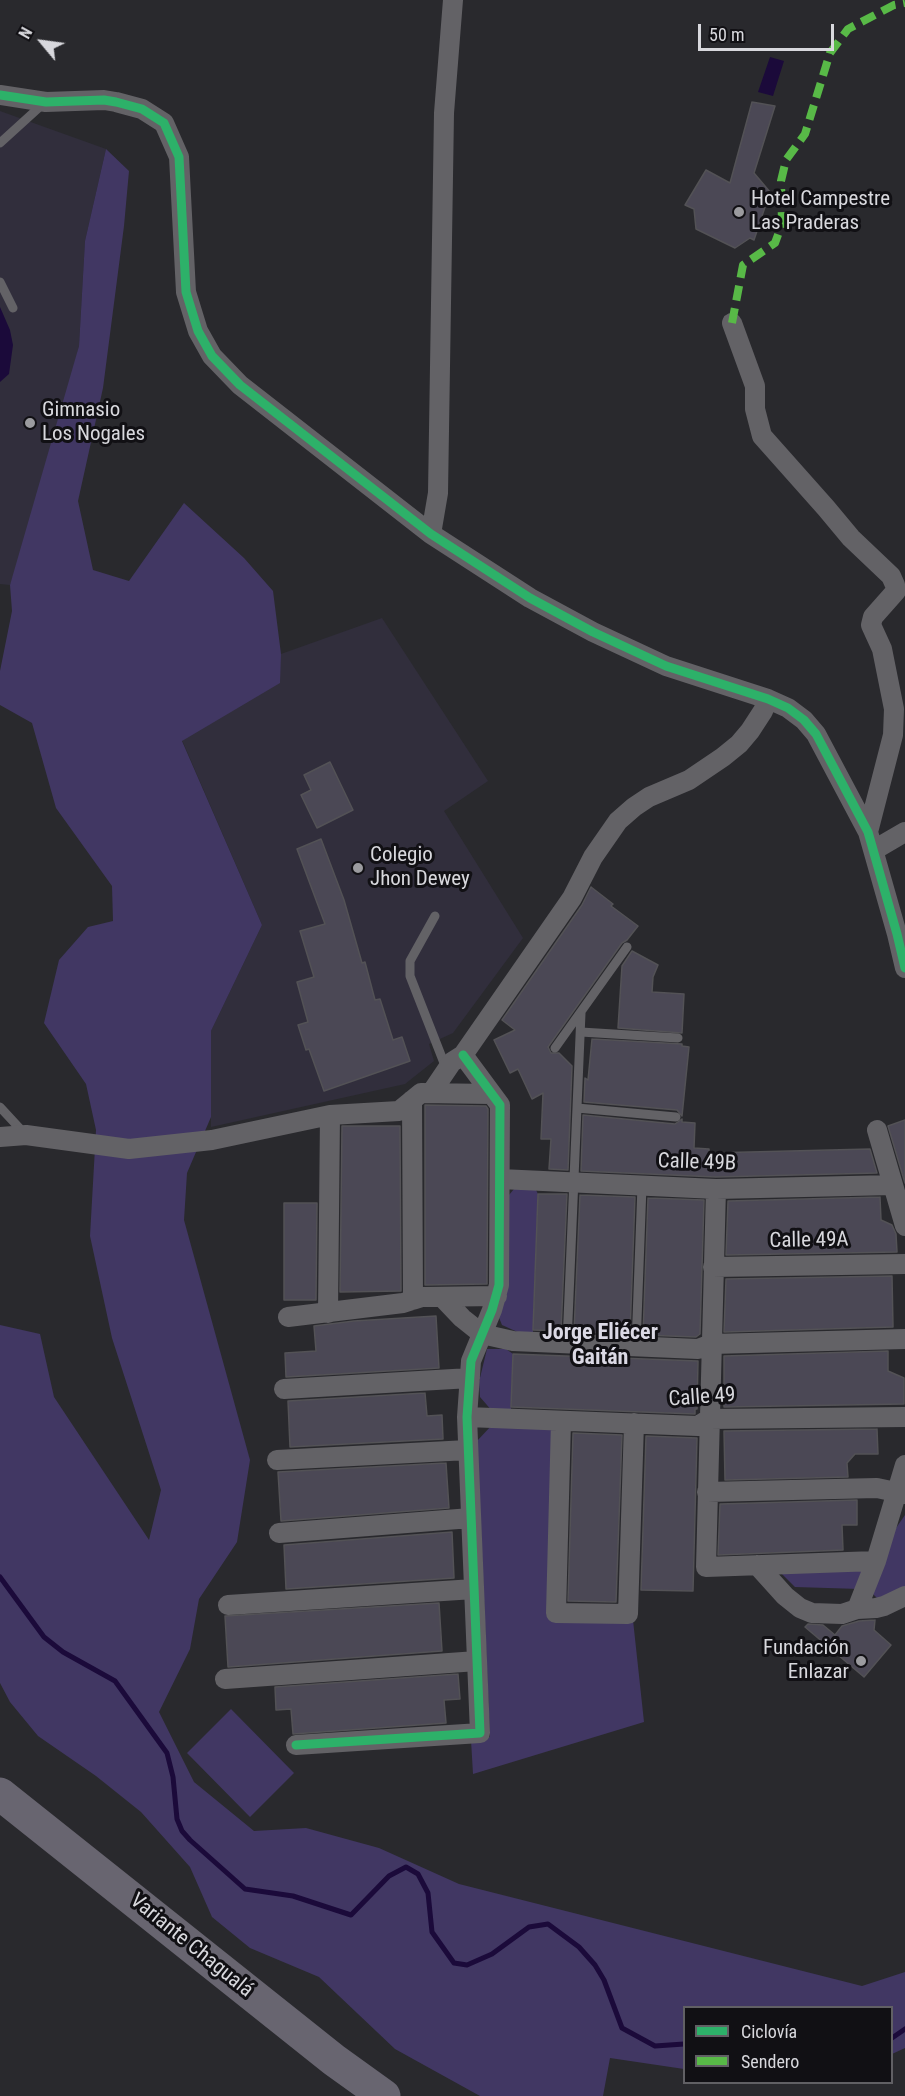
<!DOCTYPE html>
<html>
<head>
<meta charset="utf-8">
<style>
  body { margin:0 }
  #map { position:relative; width:905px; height:2096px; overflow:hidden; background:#29292d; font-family:"Roboto Condensed",sans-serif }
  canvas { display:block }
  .legend { position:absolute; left:683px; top:2006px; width:210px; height:78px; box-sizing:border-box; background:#111014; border:2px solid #616064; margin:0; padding:8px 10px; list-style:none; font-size:18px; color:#d8d8dd }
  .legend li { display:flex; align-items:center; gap:12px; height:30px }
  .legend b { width:30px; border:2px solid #616064 }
  .north { position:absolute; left:12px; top:12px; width:60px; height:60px; -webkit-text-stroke:4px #111014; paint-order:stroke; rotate:299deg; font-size:16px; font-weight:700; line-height:24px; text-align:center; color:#d8d8dd }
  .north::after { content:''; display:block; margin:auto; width:21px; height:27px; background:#d8d8dd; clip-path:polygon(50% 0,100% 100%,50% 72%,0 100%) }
  .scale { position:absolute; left:698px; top:24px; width:136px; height:27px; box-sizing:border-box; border:3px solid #d8d8dd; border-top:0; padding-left:8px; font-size:18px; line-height:21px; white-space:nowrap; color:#d8d8dd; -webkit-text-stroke:4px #111014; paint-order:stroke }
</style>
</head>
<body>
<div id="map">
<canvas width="905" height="2096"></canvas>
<ul class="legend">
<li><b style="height:8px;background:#2db169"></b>Ciclovía</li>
<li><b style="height:8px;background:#58b947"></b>Sendero</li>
</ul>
<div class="north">N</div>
<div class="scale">50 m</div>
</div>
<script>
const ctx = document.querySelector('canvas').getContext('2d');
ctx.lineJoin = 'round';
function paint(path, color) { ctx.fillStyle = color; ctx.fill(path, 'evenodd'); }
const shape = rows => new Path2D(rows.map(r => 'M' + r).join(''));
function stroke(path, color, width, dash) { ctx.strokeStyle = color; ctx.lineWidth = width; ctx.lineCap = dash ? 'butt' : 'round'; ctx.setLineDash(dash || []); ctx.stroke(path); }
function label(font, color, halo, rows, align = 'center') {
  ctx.font = font + ' "Roboto Condensed",sans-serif'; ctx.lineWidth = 6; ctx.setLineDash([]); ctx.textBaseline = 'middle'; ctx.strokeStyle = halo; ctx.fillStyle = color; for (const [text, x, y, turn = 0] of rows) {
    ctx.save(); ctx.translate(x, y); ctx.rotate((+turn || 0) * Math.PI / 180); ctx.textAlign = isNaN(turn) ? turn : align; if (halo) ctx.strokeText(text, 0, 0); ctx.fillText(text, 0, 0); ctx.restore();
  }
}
paint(shape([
  [0,111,106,149,85,241,79,346,42,500,10,585,0,584],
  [382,618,488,781,444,811,523,938,453,1033,429,1044,434,1061,405,1084,211,1127,211,1031,262,925,163,696]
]), '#312e3c');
paint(shape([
  [106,149,129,171,124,226,103,388,78,501,93,570,129,581,184,503,244,558,273,591,281,654,280,683,182,741,262,925,211,1031,211,1117,187,1173,184,1220,250,1460,237,1542,199,1599,190,1649,159,1712,194,1782,254,1831,306,1828,379,1848,459,1884,862,1986,905,1972,905,2048,892,2054,892,2008,684,2008,684,2069,610,2058,603,2096,480,2096,395,2049,319,1977,250,1948,212,1917,190,1867,141,1812,96,1776,38,1736,10,1702,0,1683,0,1325,40,1334,54,1397,149,1540,161,1490,112,1338,90,1236,96,1130,86,1084,44,1023,59,960,88,927,113,921,112,886,56,808,32,723,0,705,0,671,12,611,10,585,79,346,85,241],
  [535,1188,538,1194,533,1332,531,1335,522,1334,502,1325,498,1315,508,1288,509,1195,514,1189],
  [487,1349,506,1349,513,1354,511,1409,505,1412,493,1412,480,1397,479,1382],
  [492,1425,554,1429,548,1618,633,1620,644,1722,473,1774,471,1740,490,1737,477,1441],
  [905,1515,905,1588,880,1601,873,1594,894,1531],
  [865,1569,860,1589,795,1587,780,1572],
  [231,1709,294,1773,250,1817,187,1753]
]), '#413763');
paint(shape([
  [770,57,784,61,773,96,758,92],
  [0,307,10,330,13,345,9,374,0,382]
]), '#1b0a3a');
stroke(shape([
  [0,1577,44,1637,63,1652,115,1681,167,1753,173,1777,177,1819,182,1831,190,1840,245,1889,293,1896,351,1915,389,1876,406,1867,418,1874,428,1893,432,1932,454,1963,467,1965,492,1954,529,1927,548,1924,579,1947,595,1965,604,1980,622,2028,655,2046,684,2044],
  [892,2038,905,2029]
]), '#1b0a3a', 5);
const building = shape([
  [752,102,775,106,754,173,770,192,754,240,750,238,735,248,696,229,694,209,685,205,706,170,730,183,752,102],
  [330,762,353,810,317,828,301,795,311,790,304,775,330,762],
  [321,839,344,900,362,963,365,962,375,1000,380,999,393,1040,402,1037,410,1061,324,1091,309,1049,306,1050,298,1025,308,1022,297,982,314,977,300,931,325,924,297,849,321,839],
  [591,887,613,904,611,906,638,926,627,940,622,943,548,1047,551,1053,559,1053,572,1066,568,1170,549,1169,551,1139,541,1139,543,1093,532,1099,518,1069,510,1073,494,1040,515,1030,502,1020,582,905,591,887],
  [632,951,658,965,653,977,652,992,684,994,682,1033,618,1028,622,966,632,951],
  [592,1039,682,1044,682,1046,689,1047,682,1116,677,1110,584,1102,585,1078,588,1080,592,1039],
  [425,1105,486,1106,488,1109,487,1284,425,1285,425,1105],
  [583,1115,675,1124,682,1119,682,1122,695,1123,694,1148,709,1149,709,1153,870,1149,877,1173,716,1177,581,1171,583,1115],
  [905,1120,905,1183,888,1126,905,1120],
  [342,1126,400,1126,401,1291,340,1292,342,1126],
  [538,1194,567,1194,561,1331,533,1330,538,1194],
  [580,1195,635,1197,630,1334,574,1332,580,1195],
  [880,1197,881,1220,892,1225,896,1234,897,1252,726,1255,728,1201,880,1197],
  [648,1198,704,1200,700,1334,696,1337,643,1335,648,1198],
  [284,1203,317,1203,316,1300,284,1300,284,1203],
  [892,1276,893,1327,724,1332,726,1279,892,1276],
  [436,1316,439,1368,286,1377,285,1353,316,1351,314,1326,354,1321,436,1316],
  [888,1351,888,1371,904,1378,904,1404,724,1407,724,1356,888,1351],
  [513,1354,698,1361,697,1409,695,1409,695,1414,511,1407,513,1354],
  [425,1393,427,1416,442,1415,443,1439,290,1447,288,1401,425,1393],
  [877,1429,878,1454,855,1454,847,1463,848,1477,725,1480,724,1431,877,1429],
  [573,1433,622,1435,616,1602,568,1601,573,1433],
  [646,1436,697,1438,693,1591,641,1590,646,1436],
  [446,1463,449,1508,281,1521,278,1472,446,1463],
  [857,1500,857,1525,842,1525,843,1550,718,1555,720,1504,857,1500],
  [452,1532,454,1578,286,1589,284,1545,452,1532],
  [439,1603,442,1651,228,1667,225,1616,439,1603],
  [875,1620,874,1630,891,1645,864,1677,805,1627,808,1624,823,1625,835,1635,842,1626,859,1621,875,1620],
  [458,1674,460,1699,444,1700,446,1723,293,1734,291,1709,276,1710,275,1687,458,1674]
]);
paint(building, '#4b4855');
stroke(building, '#535256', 1.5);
stroke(shape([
  [0,143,44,103],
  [0,282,13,308],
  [435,916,410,961,410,976,446,1068],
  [581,1032,678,1038],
  [555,1048,627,947],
  [0,1107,24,1133],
  [577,1108,676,1117],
  [567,1343,581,1013],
  [636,1346,642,1186]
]), '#636266', 9);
stroke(shape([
  [0,95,46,102,104,100,116,102,142,109,164,123,179,157,186,292,198,331,212,356,240,385,431,534,530,598,593,632,666,666,768,699,788,708,804,720,816,734,868,832,897,934,905,968],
  [732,323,755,386,755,409,762,436,826,508,851,538,891,576,895,585,896,591,873,617,871,625,882,649,894,709,893,735,868,832],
  [431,534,438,493,444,113,453,0],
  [874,850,905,832],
  [431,1093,452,1062,463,1055,572,898,593,857,618,821,634,807,649,797,689,780,723,757,739,744,750,731,763,711,768,699],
  [412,1100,413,1300],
  [877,1130,905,1226],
  [0,1137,26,1135,129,1149,212,1140,330,1115,399,1111,421,1093,491,1094],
  [500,1179,716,1189,893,1185],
  [716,1189,706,1567,876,1561],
  [713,1267,905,1264],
  [442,1297,462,1318,482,1334,513,1341,698,1349,711,1344,905,1339],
  [328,1313,330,1115],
  [288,1317,403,1303,422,1297,497,1296],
  [284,1389,470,1378],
  [467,1417,698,1426,709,1419,905,1417],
  [561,1421,556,1613,628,1614,634,1423],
  [277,1460,468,1450],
  [707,1492,877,1488,905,1494],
  [279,1533,471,1518],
  [757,1565,785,1596,800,1608,812,1613,842,1614,857,1609,876,1608,884,1606,905,1596],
  [228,1605,474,1589],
  [857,1609,876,1561,905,1465],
  [225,1679,477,1661],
  [296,1745,480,1733,467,1417,471,1361,492,1310,499,1285,500,1105,463,1055]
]), '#636266', 20);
stroke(shape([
  [0,1794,334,2060,384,2096]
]), '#686570', 33);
stroke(shape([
  [732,323,743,265,775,243,782,224,781,181,786,160,805,134,830,53,848,29,894,5,905,3]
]), '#58b947', 8, [15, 8]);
stroke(shape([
  [0,95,46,102,104,100,116,102,142,109,164,123,179,157,186,292,198,331,212,356,240,385,431,534,530,598,593,632,666,666,768,699,788,708,804,720,816,734,868,832,897,934,905,968],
  [296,1745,480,1733,467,1417,471,1361,492,1310,499,1285,500,1105,463,1055]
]), '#2db169', 9);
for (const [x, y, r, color] of [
  [739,212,6,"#9b9b9f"],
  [30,423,6,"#9b9b9f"],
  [358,868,6,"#9b9b9f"],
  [861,1661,6,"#9b9b9f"]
]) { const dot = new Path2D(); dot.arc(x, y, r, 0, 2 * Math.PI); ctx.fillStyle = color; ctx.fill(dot); stroke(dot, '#111014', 2); }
label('21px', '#d8d8dd', '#111014', [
  ["Hotel Campestre",751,200],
  ["Las Praderas",751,224],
  ["Gimnasio",42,411],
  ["Los Nogales",42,435],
  ["Colegio",370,856],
  ["Jhon Dewey",370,880],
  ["Fundación",849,1649,"right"],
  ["Enlazar",849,1673,"right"]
], 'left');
label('21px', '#d8d8dd', '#111014', [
  ["Calle 49B",697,1163,2],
  ["Calle 49A",809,1241,-1],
  ["Calle 49",702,1398,-4],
  ["Variante Chagualá",191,1946,39]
]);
label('bold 22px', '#dbd9e5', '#111014', [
  ["Jorge Eliécer",600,1333],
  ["Gaitán",600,1358]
]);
</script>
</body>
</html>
